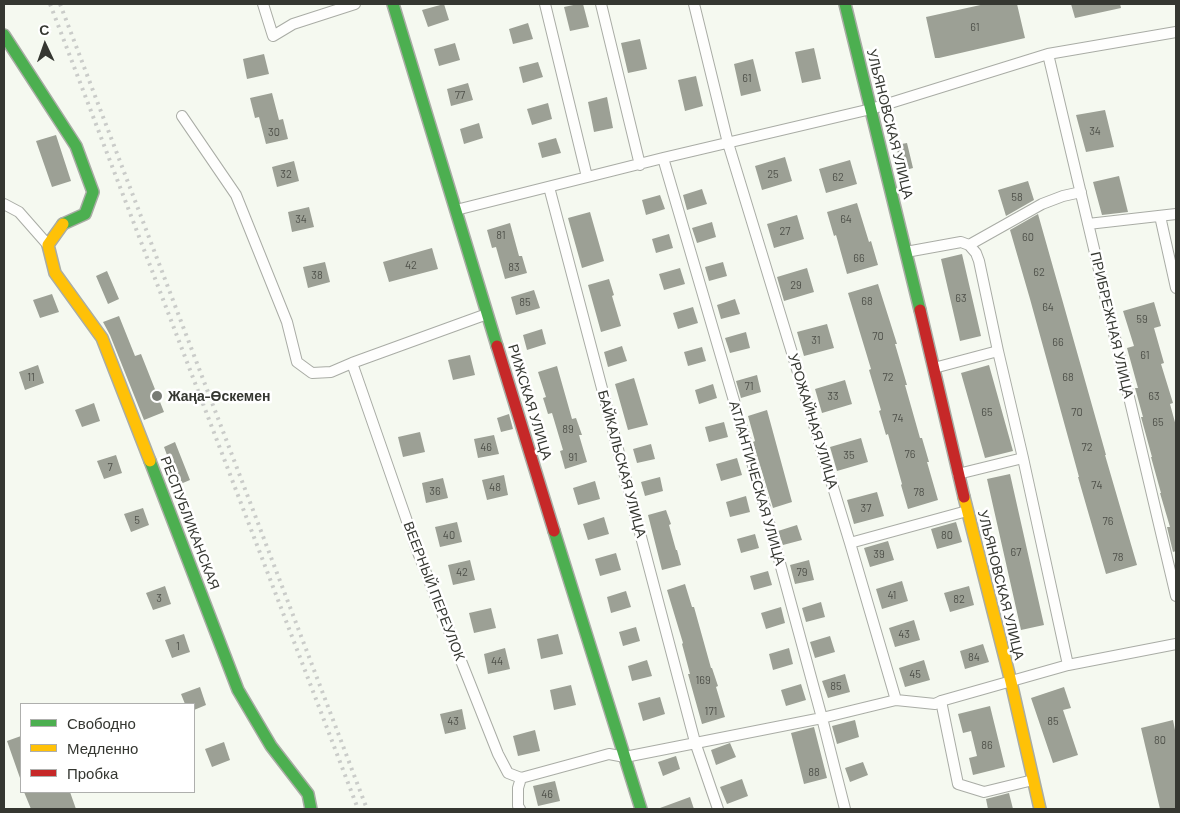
<!DOCTYPE html>
<html>
<head>
<meta charset="utf-8">
<style>
  body { margin:0 }
  #map { position:relative; width:1180px; height:813px; overflow:hidden; background:#f5f9f0; font-family:Barlow,sans-serif }
  canvas { display:block }
  .frame { position:absolute; inset:0; border:5px solid #353731; pointer-events:none }
  .legend { position:absolute; left:20px; top:703px; width:175px; height:90px; box-sizing:border-box; background:#fff; border:1px solid #aeafad; margin:0; padding:6px 9px; list-style:none; font-size:15px; color:#353731 }
  .legend li { display:flex; align-items:center; gap:10px; height:25px }
  .legend b { width:25px; border:1px solid #aeafad }
  .north { position:absolute; left:20px; top:20px; width:50px; height:50px; -webkit-text-stroke:4px #fff; paint-order:stroke; rotate:357deg; font-size:14px; font-weight:700; line-height:20px; text-align:center; color:#353731 }
  .north::after { content:''; display:block; margin:auto; width:18px; height:22px; background:#353731; clip-path:polygon(50% 0,100% 100%,50% 72%,0 100%) }
</style>
</head>
<body>
<div id="map">
<canvas width="1180" height="813"></canvas>
<div class="frame"></div>
<ul class="legend">
<li><b style="height:6px;background:#4caf50"></b>Свободно</li>
<li><b style="height:6px;background:#ffc107"></b>Медленно</li>
<li><b style="height:6px;background:#c62828"></b>Пробка</li>
</ul>
<div class="north">С</div>
</div>
<script>
const ctx = document.querySelector('canvas').getContext('2d');
ctx.lineJoin = 'round';
function paint(path, color) { ctx.fillStyle = color; ctx.fill(path, 'evenodd'); }
const shape = rows => new Path2D(rows.map(r => 'M' + r).join(''));
function stroke(path, color, width, dash) { ctx.strokeStyle = color; ctx.lineWidth = width; ctx.lineCap = dash ? 'butt' : 'round'; ctx.setLineDash(dash || []); ctx.stroke(path); }
function label(font, color, halo, rows, align = 'center') {
  ctx.font = font + ' Barlow,sans-serif'; ctx.lineWidth = 5; ctx.setLineDash([]); ctx.textBaseline = 'middle'; ctx.strokeStyle = halo; ctx.fillStyle = color; for (const [text, x, y, turn = 0] of rows) {
    ctx.save(); ctx.translate(x, y); ctx.rotate((+turn || 0) * Math.PI / 180); ctx.textAlign = isNaN(turn) ? turn : align; if (halo) ctx.strokeText(text, 0, 0); ctx.fillText(text, 0, 0); ctx.restore();
  }
}
paint(shape([
  [444,4,449,20,428,27,422,10],
  [578,4,583,4,589,27,570,31,564,7],
  [985,4,1017,4,1025,38,939,58,935,58,926,17],
  [1071,4,1120,4,1121,8,1075,18],
  [528,23,533,39,513,44,509,29],
  [640,39,647,69,628,73,621,43],
  [455,43,460,60,439,66,434,49],
  [814,48,821,79,802,83,795,52],
  [264,54,269,74,247,79,243,59],
  [753,59,761,91,741,96,734,64],
  [538,62,543,77,523,83,519,67],
  [696,76,703,106,685,111,678,80],
  [468,83,473,100,451,106,447,89],
  [272,93,279,120,283,119,288,139,266,144,259,117,255,118,250,98],
  [607,97,613,128,594,132,588,102],
  [548,103,552,119,532,125,527,109],
  [1105,110,1114,147,1086,152,1076,115],
  [479,123,483,138,464,144,460,129],
  [56,135,71,181,52,187,36,141],
  [556,138,561,153,542,158,538,143],
  [907,143,913,168,902,171,896,145],
  [785,157,792,181,762,190,755,166],
  [850,160,857,184,826,193,819,169],
  [294,161,299,181,277,187,272,167],
  [1119,176,1128,212,1102,215,1093,182],
  [1028,181,1034,200,1006,216,998,190],
  [702,189,707,204,687,210,683,195],
  [660,195,665,209,646,215,642,200],
  [857,203,869,242,871,241,878,265,847,274,836,235,834,236,827,212],
  [309,207,314,227,292,232,288,212],
  [590,212,604,261,582,268,568,218],
  [1038,214,1086,384,1106,455,1105,455,1137,565,1106,574,1078,477,1079,477,1030,299,1010,230],
  [797,215,804,239,774,248,767,224],
  [712,222,716,237,697,243,692,228],
  [510,223,519,256,522,256,527,273,505,279,496,247,492,248,487,230],
  [669,234,673,248,656,253,652,239],
  [432,248,438,269,389,282,383,262],
  [962,254,981,336,960,341,941,259],
  [325,262,330,282,308,288,303,267],
  [723,262,727,276,709,281,705,267],
  [680,268,685,284,664,290,659,274],
  [807,268,814,292,784,301,777,277],
  [107,271,119,299,108,304,96,276],
  [609,279,614,295,612,296,621,326,601,332,588,285],
  [878,284,897,344,895,344,907,385,905,385,920,438,922,438,929,462,927,462,938,500,908,509,901,485,902,484,888,434,886,435,879,411,881,410,869,370,871,369,848,293],
  [534,290,540,308,516,315,511,297],
  [52,294,59,312,40,318,33,300],
  [735,299,740,314,721,319,717,305],
  [1154,302,1161,326,1154,328,1164,363,1161,364,1173,403,1170,404,1176,426,1176,551,1173,552,1167,527,1170,527,1160,493,1161,493,1151,457,1152,457,1141,417,1143,417,1135,388,1138,388,1127,348,1134,346,1123,311],
  [693,307,698,323,678,329,673,313],
  [119,316,135,356,141,354,164,412,144,420,110,335,103,322],
  [827,324,834,348,804,356,797,332],
  [542,329,546,344,527,350,523,335],
  [746,332,750,348,730,353,725,338],
  [622,346,627,361,608,367,604,352],
  [702,347,706,361,688,366,684,352],
  [470,355,475,375,453,380,448,360],
  [38,365,44,383,25,390,19,372],
  [989,365,1013,451,985,458,961,373],
  [557,366,572,419,576,418,582,435,579,435,587,462,565,469,560,451,563,450,552,413,548,414,543,398,546,397,538,372],
  [757,375,761,392,741,398,736,381],
  [634,378,648,425,628,430,615,384],
  [845,380,852,404,822,413,815,389],
  [713,384,717,398,699,404,695,390],
  [94,403,100,421,82,427,75,410],
  [767,410,792,502,773,508,753,442,755,441,748,416],
  [509,414,513,429,501,432,497,418],
  [724,422,728,437,709,442,705,427],
  [420,432,425,452,403,457,398,437],
  [494,435,499,454,478,458,474,439],
  [861,438,868,462,837,471,830,447],
  [175,442,190,480,178,485,164,447],
  [651,444,655,459,637,463,633,449],
  [116,455,122,473,104,479,97,461],
  [737,458,742,475,721,481,716,464],
  [1010,474,1044,625,1021,630,987,479],
  [504,475,508,495,487,500,482,480],
  [660,477,663,491,645,496,641,482],
  [443,478,448,498,426,503,422,483],
  [595,481,600,499,578,505,573,488],
  [877,492,884,516,854,524,847,500],
  [746,496,750,512,730,517,726,502],
  [143,508,149,525,131,532,124,514],
  [666,510,671,524,669,525,676,550,677,550,681,565,662,570,648,515],
  [604,517,609,534,588,540,583,524],
  [457,522,462,542,440,547,435,527],
  [956,522,962,542,937,549,931,529],
  [797,525,802,540,783,545,778,531],
  [755,534,759,548,741,553,737,539],
  [888,541,894,560,870,567,864,548],
  [616,553,621,570,600,576,595,559],
  [470,560,475,580,453,585,448,565],
  [809,560,814,580,795,584,790,565],
  [768,571,772,585,754,590,750,576],
  [902,581,908,601,882,609,876,589],
  [685,584,692,607,694,607,711,668,712,668,718,686,716,687,725,717,702,724,688,674,690,674,682,644,683,643,667,590],
  [165,586,171,604,153,610,146,593],
  [969,586,974,605,950,612,944,593],
  [626,591,631,607,611,613,607,597],
  [821,602,825,617,806,622,802,608],
  [781,607,785,623,766,629,761,613],
  [491,608,496,628,474,633,469,613],
  [914,620,920,640,895,647,889,628],
  [636,627,640,641,623,646,619,632],
  [184,634,190,652,172,658,165,640],
  [558,634,563,654,541,659,537,639],
  [830,636,835,652,815,658,810,642],
  [983,644,989,662,965,669,960,651],
  [505,648,510,669,488,674,484,654],
  [789,648,793,664,773,670,769,654],
  [647,660,652,676,632,681,628,666],
  [924,660,930,680,905,687,899,668],
  [845,674,850,692,828,698,822,681],
  [801,684,806,700,786,706,781,690],
  [571,685,576,705,554,710,550,690],
  [200,687,206,705,194,710,194,704,185,704,181,694],
  [1064,687,1071,708,1063,710,1078,755,1053,763,1031,698],
  [660,697,665,714,643,721,638,703],
  [990,706,1005,767,973,775,969,758,977,756,971,731,963,733,958,714],
  [462,709,466,729,445,734,440,714],
  [855,720,859,737,837,744,832,726],
  [1173,720,1176,735,1176,809,1160,809,1141,728],
  [814,727,827,778,804,784,791,733],
  [535,730,540,751,518,756,513,736],
  [21,736,21,778,20,778,7,741],
  [224,742,230,760,212,767,205,749],
  [730,743,736,757,716,765,711,750],
  [676,756,680,769,663,776,658,762],
  [863,762,868,775,850,782,845,768],
  [742,779,748,796,727,804,720,787],
  [555,781,560,801,538,806,533,786],
  [24,792,70,792,76,809,31,809],
  [1009,793,1013,809,988,809,986,799],
  [690,797,694,809,660,809,660,808]
]), '#9ca095');
const street = shape([
  [263,4,273,36,293,24,355,4],
  [545,4,587,177],
  [601,4,640,165],
  [694,4,728,143,850,543,896,700],
  [1048,54,1176,596],
  [182,116,236,195,287,322,297,362,312,373,331,372,352,363,487,314],
  [663,158,761,493,822,718,845,809],
  [549,187,695,742,718,809],
  [4,204,19,212,48,245],
  [456,210,663,158,871,109,1048,54,1176,32],
  [1160,216,1176,288],
  [1088,224,1176,214],
  [969,245,1042,204,1063,196,1081,192],
  [906,252,961,242,969,245,976,253,979,261,998,351,934,368],
  [998,351,1023,458,1068,665],
  [352,363,417,550,498,754,508,773,521,778,518,788,518,806,520,809],
  [958,474,1023,458],
  [850,543,967,511],
  [941,701,958,784,984,792,1033,780],
  [521,778,609,754,625,757,822,718,896,700,935,704,941,701,1068,665,1176,644]
]);
const fast = shape([
  [393,4,497,346],
  [845,4,920,310],
  [4,35,76,146,93,192,85,214,63,224],
  [150,461,238,690,271,746,308,794,311,809],
  [554,531,641,809]
]);
const slow = shape([
  [63,224,48,245,55,273,102,338,150,461],
  [964,497,1011,682,1040,809]
]);
const jam = shape([
  [920,310,964,497],
  [497,346,554,531]
]);
stroke(street, '#a9aca5', 12);
stroke(fast, '#a9aca5', 14);
stroke(slow, '#a9aca5', 14);
stroke(jam, '#a9aca5', 14);
stroke(street, '#fefefd', 10);
stroke(fast, '#4caf50', 11);
stroke(slow, '#ffc107', 11);
stroke(jam, '#c62828', 11);
stroke(shape([
  [50,4,358,809],
  [60,4,367,809]
]), '#caccc9', 4, [2.5, 5]);
for (const [x, y, r, color] of [
  [157,396,6,"#787b74"]
]) { const dot = new Path2D(); dot.arc(x, y, r, 0, 2 * Math.PI); ctx.fillStyle = color; ctx.fill(dot); stroke(dot, '#fff', 2); }
label('11px', '#4f514a', null, [
  ["61",975,27],
  ["61",747,78],
  ["77",460,95],
  ["34",1095,131],
  ["30",274,132],
  ["32",286,174],
  ["25",773,174],
  ["62",838,177],
  ["58",1017,197],
  ["34",301,219],
  ["64",846,219],
  ["27",785,231],
  ["81",501,235],
  ["60",1028,237],
  ["66",859,258],
  ["42",411,265],
  ["83",514,267],
  ["62",1039,272],
  ["38",317,275],
  ["29",796,285],
  ["63",961,298],
  ["68",867,301],
  ["85",525,302],
  ["64",1048,307],
  ["59",1142,319],
  ["70",878,336],
  ["31",816,340],
  ["66",1058,342],
  ["61",1145,355],
  ["11",31,377],
  ["72",888,377],
  ["68",1068,377],
  ["71",749,386],
  ["33",833,396],
  ["63",1154,396],
  ["65",987,412],
  ["70",1077,412],
  ["74",898,418],
  ["65",1158,422],
  ["89",568,429],
  ["46",486,447],
  ["72",1087,447],
  ["76",910,454],
  ["35",849,455],
  ["91",573,457],
  ["7",110,467],
  ["74",1097,485],
  ["48",495,487],
  ["36",435,491],
  ["78",919,492],
  ["37",866,508],
  ["5",137,520],
  ["76",1108,521],
  ["40",449,535],
  ["80",947,535],
  ["67",1016,552],
  ["39",879,554],
  ["78",1118,557],
  ["42",462,572],
  ["79",802,572],
  ["41",892,595],
  ["3",159,598],
  ["82",959,599],
  ["43",904,634],
  ["1",178,646],
  ["84",974,657],
  ["44",497,661],
  ["45",915,674],
  ["169",703,680],
  ["85",836,686],
  ["171",711,711],
  ["43",453,721],
  ["85",1053,721],
  ["80",1160,740],
  ["86",987,745],
  ["88",814,772],
  ["46",547,794]
]);
label('14px', '#353731', '#fff', [
  ["УЛЬЯНОВСКАЯ УЛИЦА",890,124,76],
  ["ПРИБРЕЖНАЯ УЛИЦА",1112,325,77],
  ["РИЖСКАЯ УЛИЦА",530,402,73],
  ["УРОЖАЙНАЯ УЛИЦА",813,421,73],
  ["БАЙКАЛЬСКАЯ УЛИЦА",622,464,75],
  ["АТЛАНТИЧЕСКАЯ УЛИЦА",757,483,74],
  ["РЕСПУБЛИКАНСКАЯ",190,523,69],
  ["УЛЬЯНОВСКАЯ УЛИЦА",1001,585,76],
  ["ВЕЕРНЫЙ ПЕРЕУЛОК",434,591,69]
]);
label('bold 14px', '#353731', '#fff', [
  ["Жаңа-Өскемен",168,396]
], 'left');
</script>
</body>
</html>
